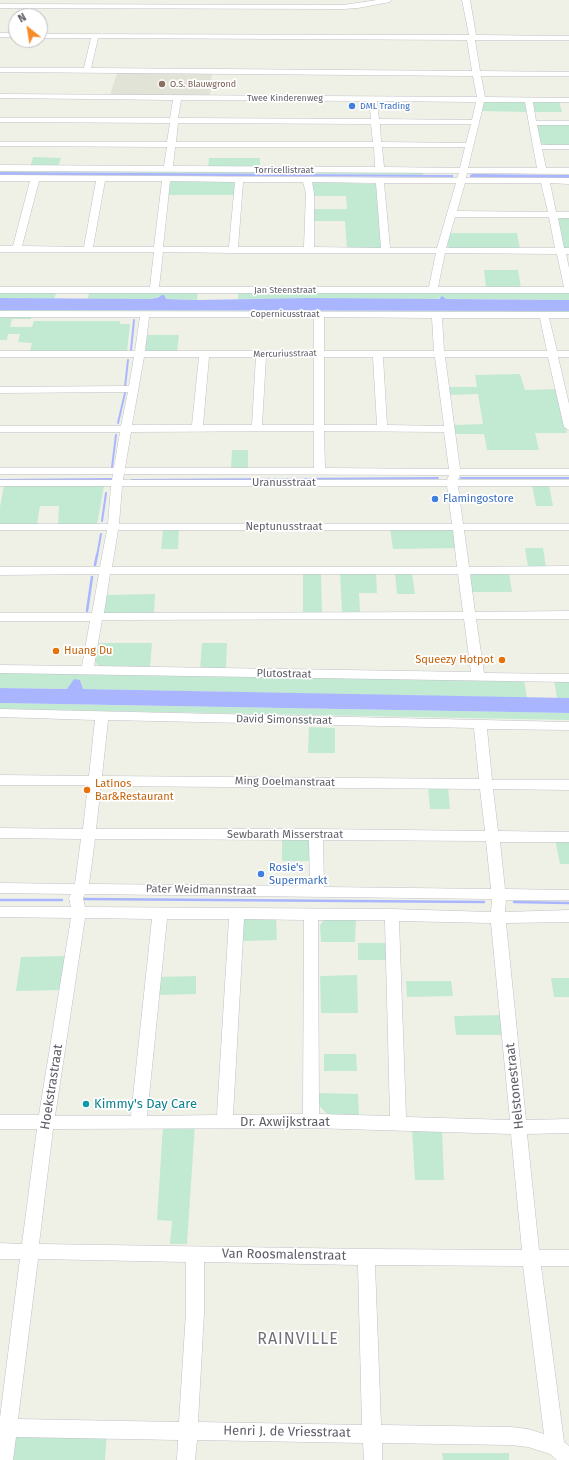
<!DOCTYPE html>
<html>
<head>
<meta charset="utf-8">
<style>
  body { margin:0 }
  #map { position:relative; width:569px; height:1460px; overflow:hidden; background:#eff1e7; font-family:"Fira Sans",sans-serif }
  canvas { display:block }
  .north { position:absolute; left:8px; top:8px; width:40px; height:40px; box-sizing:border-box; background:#fff; border:1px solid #bfbfc3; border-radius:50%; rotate:330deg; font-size:11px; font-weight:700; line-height:16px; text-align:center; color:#5e5e68 }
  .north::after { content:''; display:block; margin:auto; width:14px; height:18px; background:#f78b27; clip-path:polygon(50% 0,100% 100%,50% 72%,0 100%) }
</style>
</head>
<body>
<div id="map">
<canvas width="569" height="1460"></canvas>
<div class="north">N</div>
</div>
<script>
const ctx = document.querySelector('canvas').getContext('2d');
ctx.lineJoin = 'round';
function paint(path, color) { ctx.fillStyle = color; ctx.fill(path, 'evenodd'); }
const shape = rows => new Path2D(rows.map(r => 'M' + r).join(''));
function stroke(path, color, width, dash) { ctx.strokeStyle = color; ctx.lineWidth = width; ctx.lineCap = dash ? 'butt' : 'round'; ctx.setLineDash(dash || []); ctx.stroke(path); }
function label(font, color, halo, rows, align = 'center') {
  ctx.font = font + ' "Fira Sans",sans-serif'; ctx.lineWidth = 3.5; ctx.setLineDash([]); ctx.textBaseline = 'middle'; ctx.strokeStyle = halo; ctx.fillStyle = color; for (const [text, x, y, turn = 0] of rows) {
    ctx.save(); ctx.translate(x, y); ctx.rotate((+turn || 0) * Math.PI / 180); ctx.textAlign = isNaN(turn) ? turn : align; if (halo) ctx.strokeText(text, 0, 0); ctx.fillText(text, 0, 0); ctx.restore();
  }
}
paint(shape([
  [117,73,212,73,210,95,110,95]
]), '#e2e3d7');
paint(shape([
  [520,101,525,102,528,112,480,111,482,103,484,102],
  [535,101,559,101,562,112,534,112,533,102],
  [569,124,569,145,547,145,540,143,537,125],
  [33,157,61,158,58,167,30,167],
  [209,158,260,158,260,169,208,168],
  [0,170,423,172,423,175,0,172],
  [173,181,233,182,235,185,235,195,168,195,169,184],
  [317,182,376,184,383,246,377,249,347,249,345,221,312,221,312,209,347,209,346,196,312,196,311,184],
  [569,216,569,249,563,249,557,219,559,217],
  [450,233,517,233,520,249,452,249,447,246],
  [484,270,518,270,521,288,486,287],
  [0,291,57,291,54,299,0,298],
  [89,291,198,291,197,300,166,299,159,296,157,298,148,299,88,299],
  [238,292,569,292,569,300,446,299,439,297,439,299,238,299],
  [0,310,569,311,569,313,0,312],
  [0,315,31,316,31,319,12,319,10,327,32,327,34,321,120,321,120,324,130,324,127,352,30,351,32,343,18,342,20,334,8,334,7,340,0,340],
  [147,335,179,335,177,352,145,351],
  [520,374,525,390,558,389,567,433,535,433,539,450,487,450,484,434,453,434,452,425,483,424,478,394,449,395,448,387,477,387,475,375],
  [232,450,248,450,248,468,231,468],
  [4,485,104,486,97,525,58,525,59,506,40,506,37,524,0,524,0,507],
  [532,485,549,485,553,506,536,506],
  [390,529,452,529,454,531,458,548,393,549],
  [163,530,179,530,178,549,161,549],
  [525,548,543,548,546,567,528,567],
  [303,572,321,572,322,612,303,613],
  [340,572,376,572,377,593,359,593,360,612,342,612],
  [475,572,509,572,512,592,470,592,469,577],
  [395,573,412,573,415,594,397,594],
  [155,594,154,614,102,614,105,595],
  [98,643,152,643,150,668,100,667,95,662],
  [202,643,227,643,226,670,200,670],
  [0,672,524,679,527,698,83,689,80,680,67,689,0,688],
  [554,680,569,681,569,698,557,698],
  [0,703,569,713,569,720,0,709],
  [309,727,335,728,335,753,308,753],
  [428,786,448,786,450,809,430,809],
  [282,838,311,838,311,861,282,861],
  [569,838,569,864,560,864,555,839],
  [276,917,277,940,242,941,244,920,248,918],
  [356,917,355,942,321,942,320,926,322,922,328,918],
  [358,943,389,943,389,960,358,960],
  [66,956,62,990,16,991,21,957],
  [357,975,358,1013,321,1013,320,976],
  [196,976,196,994,158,995,159,977],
  [551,978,569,978,569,997,554,997],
  [406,981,451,981,453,996,407,997],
  [506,1015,509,1035,456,1035,454,1016],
  [324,1054,356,1054,357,1071,324,1071],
  [319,1093,358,1094,359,1116,331,1117,321,1108,318,1102],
  [195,1124,187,1244,170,1244,172,1221,157,1220,163,1125],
  [412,1129,442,1129,444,1180,415,1180],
  [107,1433,105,1460,10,1460,12,1442,16,1437],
  [442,1453,509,1453,509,1460,443,1460]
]), '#c2ead2');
paint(shape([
  [0,172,450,175,453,175,453,177,0,175],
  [473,174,569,175,569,178,470,177,470,175],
  [162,295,164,295,166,299,197,300,310,298,439,299,442,296,446,299,569,300,569,311,0,310,0,298,148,299,157,298],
  [74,679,80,680,83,689,569,698,569,713,0,703,0,688,67,689]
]), '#a9b6ff');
stroke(shape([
  [131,350,134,320],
  [125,387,128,360],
  [118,423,125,393],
  [112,467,116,435],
  [461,478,569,478],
  [0,480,113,479],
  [132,480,438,478],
  [102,521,106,493],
  [97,556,101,534]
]), '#a9b6ff', 2);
stroke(shape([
  [95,565,97,555],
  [87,611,92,577],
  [82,899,484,902],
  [0,900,62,900],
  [514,902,569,903]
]), '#a9b6ff', 2.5);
const minor = shape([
  [377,0,391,0,390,2,358,8,343,9,0,8,0,4,343,5,377,0],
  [462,0,470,0,476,35,569,36,569,40,475,40,480,71,569,72,569,76,481,76,485,97,569,98,569,102,533,102,536,121,569,121,569,125,537,125,541,145,569,145,569,149,542,149,546,168,569,168,569,174,467,173,466,178,569,178,569,184,550,183,556,212,569,212,569,218,558,218,564,248,569,248,569,254,566,254,569,268,569,293,0,293,0,287,150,287,154,252,0,252,0,246,13,246,30,181,0,181,0,175,457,178,459,173,0,171,0,165,164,166,167,147,0,146,0,142,167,142,170,123,0,122,0,118,170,118,173,100,0,98,0,94,477,97,473,76,0,72,0,68,84,68,91,38,40,38,40,34,469,35,462,0],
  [98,38,467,40,472,71,91,68,98,38],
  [181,100,369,101,371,119,178,118,181,100],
  [377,101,476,102,472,120,379,119,377,101],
  [484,102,525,102,537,168,468,168,484,102],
  [178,123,371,124,373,142,176,142,178,123],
  [380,124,471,124,466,143,381,142,380,124],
  [175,147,374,147,375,167,173,166,175,147],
  [382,147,465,147,460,168,384,167,382,147],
  [39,181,96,181,84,247,22,246,39,181],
  [105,181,162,181,154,247,93,247,105,181],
  [170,181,235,182,229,247,163,247,170,181],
  [243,182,303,182,306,193,304,247,238,247,243,182],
  [312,182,376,183,381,248,314,247,314,193,312,182],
  [384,183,456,183,437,248,390,248,384,183],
  [465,183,541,183,548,212,457,211,465,183],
  [455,217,549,217,555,248,446,248,455,217],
  [163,252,233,253,436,253,429,287,159,287,163,252],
  [445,253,557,254,564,287,438,287,445,253],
  [0,33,16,33,16,37,0,37,0,33],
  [0,311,569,312,569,318,549,318,557,351,569,351,569,357,558,357,569,404,569,430,564,427,548,357,445,357,460,469,569,469,569,475,460,475,458,480,569,480,569,486,458,486,463,524,569,524,569,530,464,530,469,567,569,566,569,574,470,574,475,612,569,611,569,619,476,619,484,673,569,674,569,682,0,673,0,665,82,666,90,621,0,621,0,613,92,613,99,574,0,575,0,567,100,567,107,530,0,530,0,524,108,524,111,486,0,486,0,480,112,480,113,474,0,474,0,468,114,468,120,432,0,432,0,426,121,426,128,392,0,393,0,387,129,386,134,357,0,357,0,351,135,351,140,317,0,317,0,311],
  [149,317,314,317,314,351,145,351,149,317],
  [324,317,432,318,434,351,324,351,324,317],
  [442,318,540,318,547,351,444,351,442,318],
  [144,357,199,357,192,425,132,425,144,357],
  [209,357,256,357,252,425,203,425,209,357],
  [266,357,314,357,314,425,262,425,266,357],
  [324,357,373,357,377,425,324,425,324,357],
  [383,357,435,357,444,426,387,425,383,357],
  [314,431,314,468,125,468,131,432,314,431],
  [324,431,444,432,449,469,325,468,324,431],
  [124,474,449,475,447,480,123,480,124,474],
  [122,486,447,486,452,524,119,524,122,486],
  [118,530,453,530,457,567,112,567,118,530],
  [110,574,458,574,463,612,104,613,110,574],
  [464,619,471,672,94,666,102,620,464,619],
  [0,709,569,722,569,730,487,729,492,780,569,780,569,790,493,789,498,831,569,832,569,842,500,842,505,889,569,890,569,900,506,900,505,912,569,910,569,922,506,923,526,1120,569,1119,569,1133,527,1134,539,1250,569,1250,569,1266,541,1266,564,1442,569,1446,569,1460,557,1460,550,1454,528,1447,511,1445,382,1443,382,1460,364,1460,363,1443,197,1440,195,1460,177,1460,178,1440,16,1437,13,1460,0,1460,0,1418,20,1259,0,1259,0,1243,22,1244,37,1129,0,1129,0,1115,39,1115,71,918,0,917,0,907,71,907,69,898,71,894,0,893,0,883,75,884,81,839,0,838,0,828,83,829,88,785,0,785,0,775,89,776,95,720,0,717,0,709],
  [108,720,474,728,479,779,102,776,108,720],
  [101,786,480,789,485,831,316,829,96,829,101,786],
  [95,839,309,840,310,886,89,884,95,839],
  [323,840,486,841,491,889,324,887,323,840],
  [85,894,492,899,491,912,392,909,85,907,83,898,85,894],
  [85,918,152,919,131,1116,55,1116,85,918],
  [167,919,229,919,217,1115,147,1116,167,919],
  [244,919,304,920,303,1114,233,1115,244,919],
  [318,920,385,920,390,1116,319,1114,318,920],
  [399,921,491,923,510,1120,406,1117,399,921],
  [311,1128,511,1134,522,1250,366,1249,39,1244,53,1129,311,1128],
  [38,1259,186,1262,186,1312,179,1422,18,1419,38,1259],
  [204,1262,358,1265,362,1425,198,1422,204,1312,204,1262],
  [375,1265,523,1266,544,1434,528,1429,511,1427,381,1425,375,1265]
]);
stroke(minor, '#c0c0c8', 1);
paint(minor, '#fff');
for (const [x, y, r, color] of [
  [162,84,4,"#8d6e63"],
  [352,106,4,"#3f7fe0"],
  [435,499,4,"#3f7fe0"],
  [56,651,4,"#e8710a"],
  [502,660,4,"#e8710a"],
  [87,790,4,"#e8710a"],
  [261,874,4,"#3f7fe0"],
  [86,1104,4,"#0f9aa8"]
]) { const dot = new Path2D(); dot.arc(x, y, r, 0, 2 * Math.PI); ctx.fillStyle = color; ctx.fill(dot); stroke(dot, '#fff', 1.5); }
label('9px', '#785e54', '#fff', [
  ["O.S. Blauwgrond",170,84]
], 'left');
label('9px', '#5e5e68', '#fff', [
  ["Twee Kinderenweg",285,98],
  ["Torricellistraat",284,170],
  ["Jan Steenstraat",285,290],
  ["Copernicusstraat",285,314],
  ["Mercuriusstraat",285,354,-1]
]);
label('9px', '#366cbe', '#fff', [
  ["DML Trading",360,106]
], 'left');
label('11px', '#5e5e68', '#fff', [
  ["Uranusstraat",284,483],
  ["Neptunusstraat",284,527],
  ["Plutostraat",284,674,1],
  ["David Simonsstraat",284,720,1],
  ["Ming Doelmanstraat",285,782,1],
  ["Sewbarath Misserstraat",285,835],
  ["Pater Weidmannstraat",201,890,1]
]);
label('11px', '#366cbe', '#fff', [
  ["Flamingostore",443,499],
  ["Rosie's",269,868],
  ["Supermarkt",269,881]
], 'left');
label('11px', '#c56008', '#fff', [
  ["Huang Du",64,651],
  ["Squeezy Hotpot",494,660,"right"],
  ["Latinos",95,784],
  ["Bar&Restaurant",95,797]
], 'left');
label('13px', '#5e5e68', '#fff', [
  ["Helstonestraat",515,1086,-96],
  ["Hoekstrastraat",52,1087,-81],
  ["Dr. Axwijkstraat",285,1122],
  ["Van Roosmalenstraat",284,1255,1],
  ["Henri J. de Vriesstraat",287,1432,1]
]);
label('13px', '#0d838f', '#fff', [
  ["Kimmy's Day Care",94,1104]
], 'left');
ctx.letterSpacing = '1px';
label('16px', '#6f707a', '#fff', [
  ["RAINVILLE",298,1340]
]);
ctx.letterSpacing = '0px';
</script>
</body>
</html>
